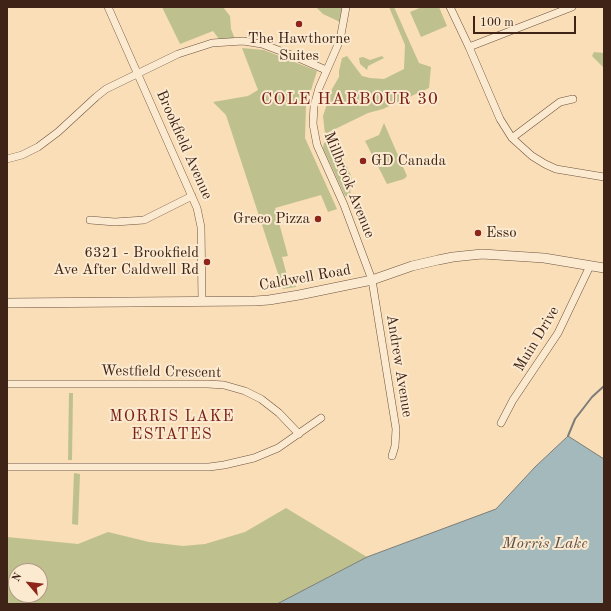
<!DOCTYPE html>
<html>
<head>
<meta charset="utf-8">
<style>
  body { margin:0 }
  #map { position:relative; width:611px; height:611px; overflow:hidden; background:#f9deb7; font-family:"Old Standard TT",serif }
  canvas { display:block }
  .frame { position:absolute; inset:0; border:8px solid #3f2317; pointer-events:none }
  .north { position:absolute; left:8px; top:563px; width:40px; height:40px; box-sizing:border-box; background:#fbead0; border:1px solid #b09a86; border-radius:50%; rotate:298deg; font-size:11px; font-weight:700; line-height:16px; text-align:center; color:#3f2317 }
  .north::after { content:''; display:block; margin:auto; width:14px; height:18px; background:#8f2418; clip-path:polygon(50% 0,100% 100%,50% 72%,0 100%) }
  .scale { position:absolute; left:473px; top:16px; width:103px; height:18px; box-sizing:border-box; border:2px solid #3f2317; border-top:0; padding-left:5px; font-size:12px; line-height:14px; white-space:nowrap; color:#3f2317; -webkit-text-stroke:3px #fbead0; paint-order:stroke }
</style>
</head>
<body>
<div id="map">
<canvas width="611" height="611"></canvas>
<div class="frame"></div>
<div class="north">N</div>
<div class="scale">100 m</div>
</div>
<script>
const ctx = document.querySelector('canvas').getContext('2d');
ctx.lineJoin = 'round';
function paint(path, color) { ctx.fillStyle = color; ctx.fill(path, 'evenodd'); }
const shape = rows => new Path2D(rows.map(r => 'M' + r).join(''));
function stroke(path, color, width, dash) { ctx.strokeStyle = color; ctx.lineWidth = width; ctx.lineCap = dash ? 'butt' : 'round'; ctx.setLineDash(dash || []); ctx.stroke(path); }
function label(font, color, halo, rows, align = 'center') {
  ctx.font = font + ' "Old Standard TT",serif'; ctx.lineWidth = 4; ctx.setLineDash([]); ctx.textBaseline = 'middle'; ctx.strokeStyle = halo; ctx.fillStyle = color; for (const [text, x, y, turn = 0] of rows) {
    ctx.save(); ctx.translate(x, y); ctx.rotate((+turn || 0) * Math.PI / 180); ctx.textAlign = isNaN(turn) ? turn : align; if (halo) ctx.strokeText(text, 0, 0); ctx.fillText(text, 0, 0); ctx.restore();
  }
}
paint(shape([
  [162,7,223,7,230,16,231,29,235,39,222,43,213,31,180,44],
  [316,7,342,7,343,15,340,22,323,14],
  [389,7,394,7,419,63,431,67,429,88,383,109,368,113,325,134,323,116,332,89,339,77,339,71,342,58,347,56,362,76,370,78,384,79,404,69,405,45],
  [422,7,439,7,447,26,421,37,410,12],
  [242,48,264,50,317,71,306,106,305,138,337,209,328,212,321,195,275,208,288,256,282,257,288,279,294,277,296,287,283,289,226,115,213,102,248,96,258,90],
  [594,52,604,53,604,68,592,56],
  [382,56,384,58,368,66,367,70,360,64,359,58,363,57,370,60],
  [384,123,407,176,404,179,387,184,365,141,379,135],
  [334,137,355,185,350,187,351,197,345,196,323,148,324,143],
  [69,393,73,393,72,460,68,460],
  [74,473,80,474,78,525,72,524],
  [286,508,367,557,277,604,7,604,7,537,78,544,108,532,149,542,183,546,205,544,245,532],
  [16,571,40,571,40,595,16,595]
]), '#bec18e');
const water = shape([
  [568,436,604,459,604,604,277,604,367,557,496,509,535,467,568,436]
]);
paint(water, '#a4b9bb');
stroke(water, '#7c7d79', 1);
stroke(shape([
  [568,436,575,419,592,397,604,386]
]), '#7c7d79', 2);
const minor = shape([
  [108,7,197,208,201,227,202,301],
  [346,7,340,40,319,88,314,106,313,124,317,145,344,205,372,280,396,429,395,446,392,456],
  [450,7,469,47,500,119,512,138,532,156,545,164,556,169,604,177],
  [469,47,572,7],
  [512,138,560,102,573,99],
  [7,159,22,155,38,147,58,132,96,97,106,89,178,54,203,46,212,43,243,41,262,44,294,56,326,70],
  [90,220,115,222,144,220,192,196],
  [7,384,208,384,224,385,245,391,261,399,279,413,299,434],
  [501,423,513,400,558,333,590,266],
  [7,467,209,467,224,465,254,458,278,448,321,418]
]);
const tertiary = shape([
  [7,303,255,301,269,300,299,295,372,280,412,266,438,260,453,257,482,254,544,258,604,268]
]);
stroke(minor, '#6e523f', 8);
stroke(tertiary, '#6e523f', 10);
stroke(minor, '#fbead0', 7);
stroke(tertiary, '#fbead0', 9);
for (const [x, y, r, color] of [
  [299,24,4,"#8f2418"],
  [363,161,4,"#8f2418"],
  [318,219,4,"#8f2418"],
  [478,233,4,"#8f2418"],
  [207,262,4,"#8f2418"]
]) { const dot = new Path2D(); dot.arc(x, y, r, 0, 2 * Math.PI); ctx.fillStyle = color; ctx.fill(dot); stroke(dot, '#fbead0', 1.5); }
label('15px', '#3f2317', '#fbead0', [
  ["The Hawthorne",299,39,"center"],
  ["Suites",299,56,"center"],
  ["GD Canada",371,161],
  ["Greco Pizza",310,219,"right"],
  ["Esso",486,233],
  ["6321 - Brookfield",199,253,"right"],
  ["Ave After Caldwell Rd",199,270,"right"]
], 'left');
label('15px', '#3f2317', '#fbead0', [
  ["Brookfield Avenue",184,145,66],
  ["Millbrook Avenue",349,185,68],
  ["Caldwell Road",305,278,-10],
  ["Muin Drive",537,339,-59],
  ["Andrew Avenue",399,366,81],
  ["Westfield Crescent",161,372,1]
]);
ctx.letterSpacing = '1px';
label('16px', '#7a1f14', '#fbead0', [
  ["MORRIS LAKE",172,417],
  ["ESTATES",172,435]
]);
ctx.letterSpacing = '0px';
label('italic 16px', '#5d5048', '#fbead0', [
  ["Morris Lake",545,544]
]);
ctx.letterSpacing = '1px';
label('17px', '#7a1f14', '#fbead0', [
  ["COLE HARBOUR 30",350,100]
]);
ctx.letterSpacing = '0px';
</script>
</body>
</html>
